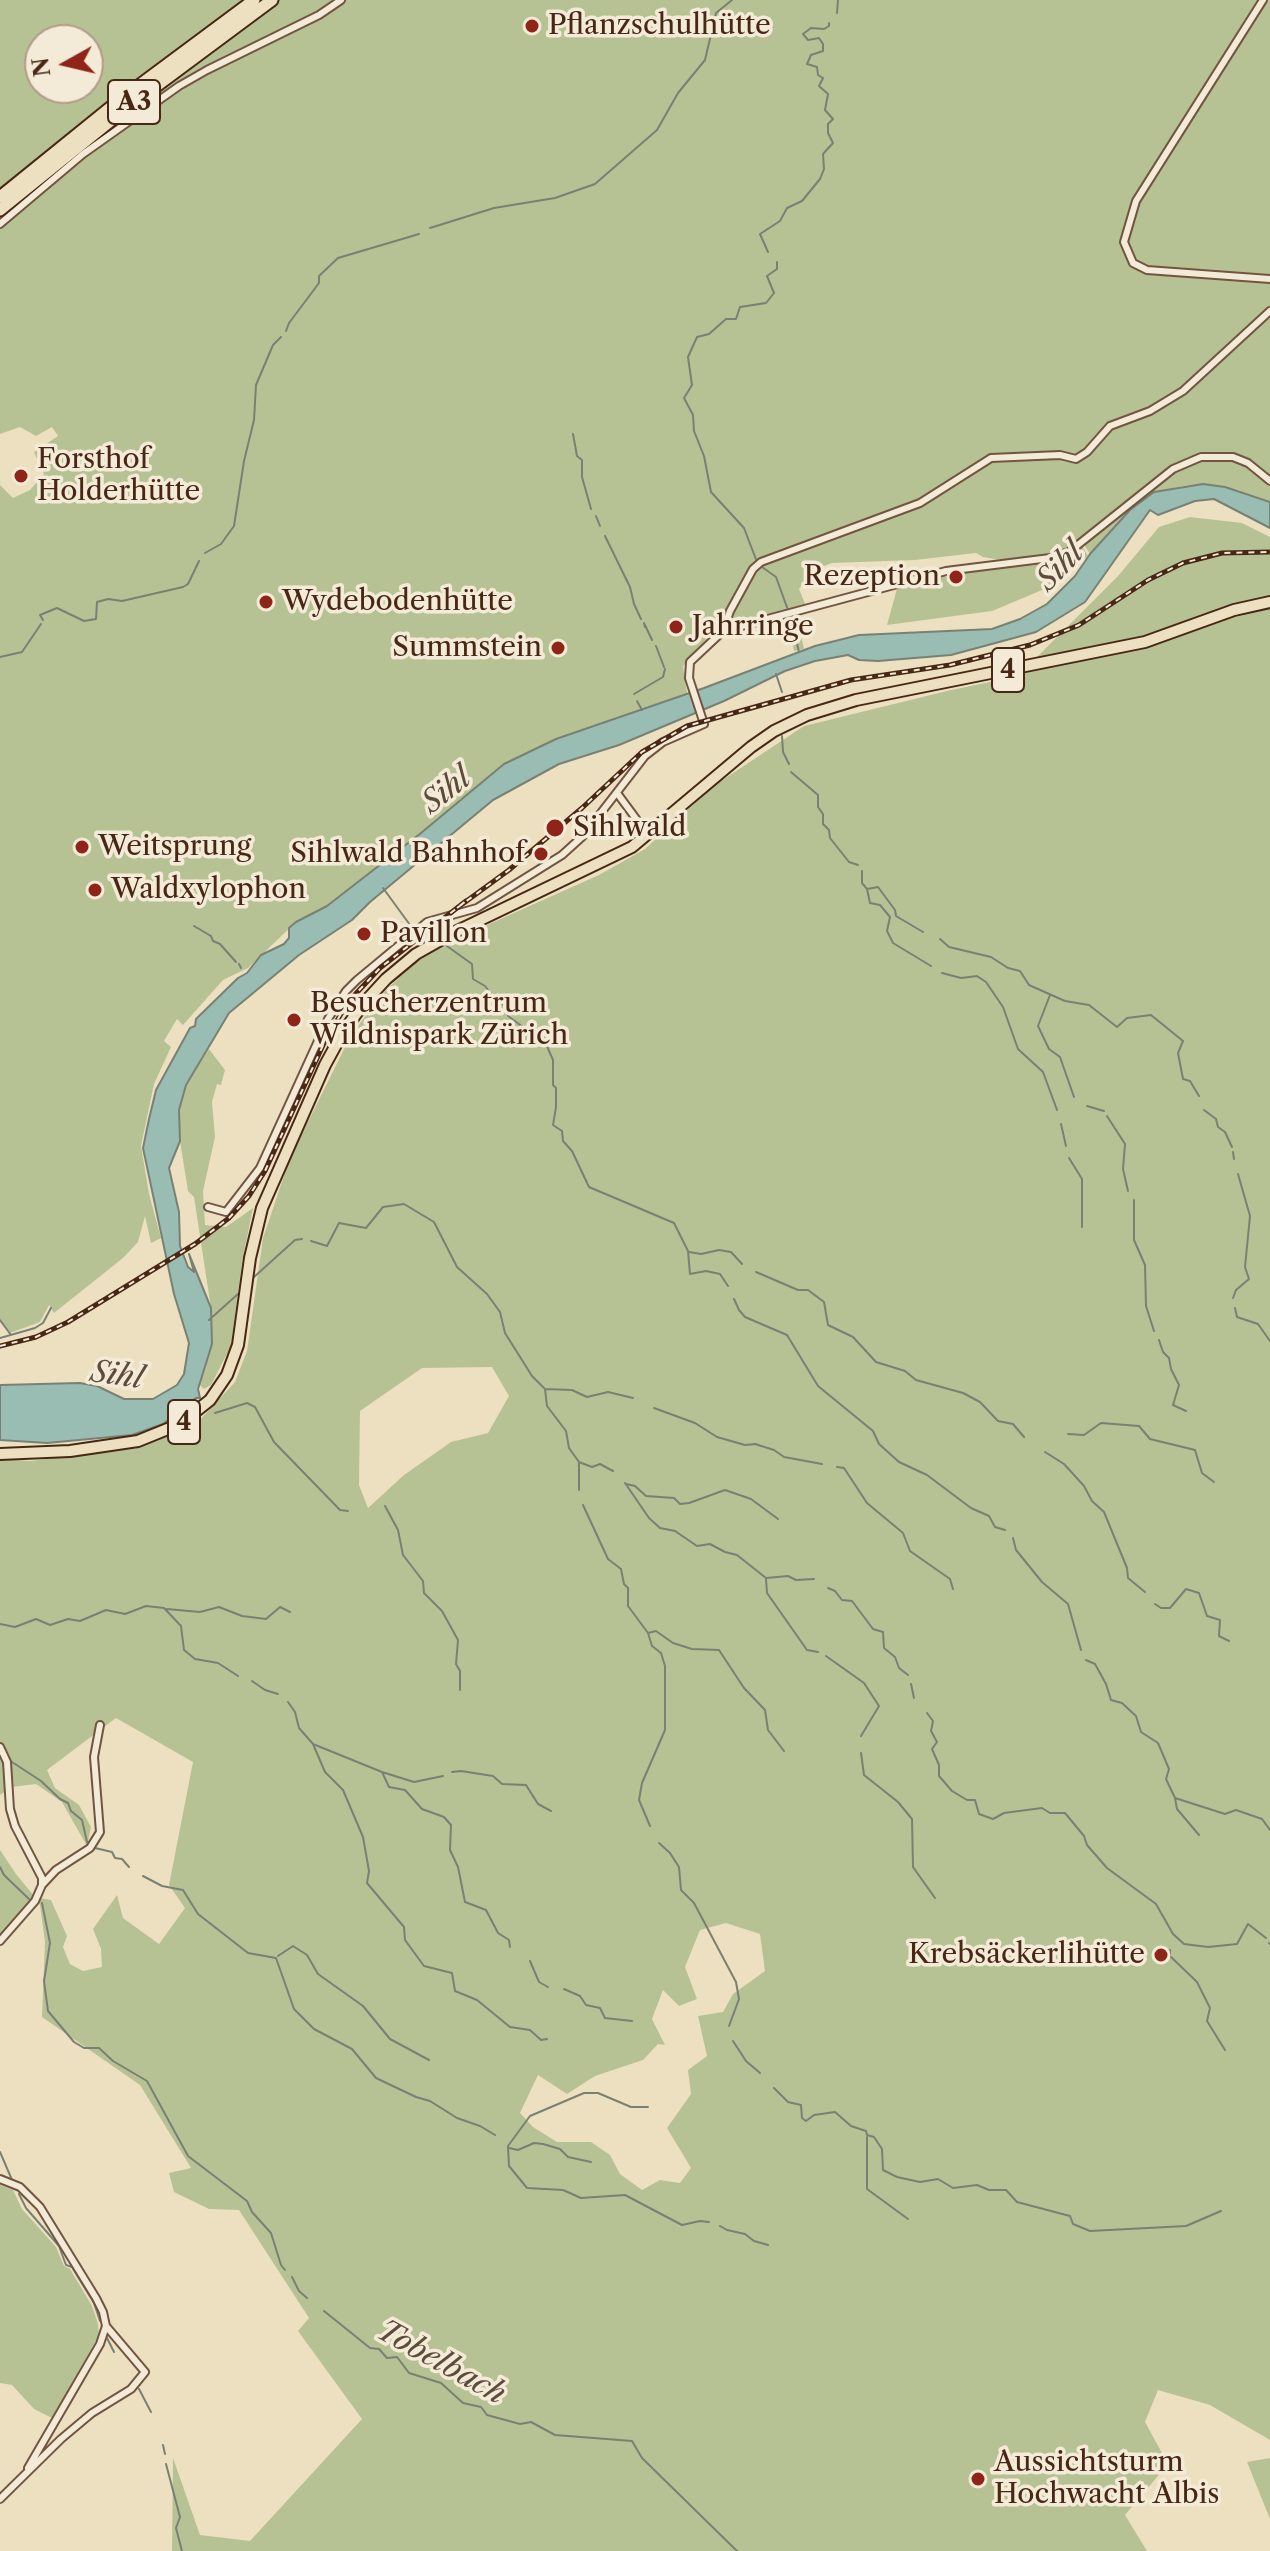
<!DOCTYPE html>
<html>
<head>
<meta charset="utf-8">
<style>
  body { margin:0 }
  #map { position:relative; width:1270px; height:2551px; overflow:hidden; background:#ede0c1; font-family:"Libre Caslon Text",serif }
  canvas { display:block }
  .north { position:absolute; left:24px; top:24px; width:80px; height:80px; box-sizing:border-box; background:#f3ebd7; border:2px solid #af9d89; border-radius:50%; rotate:262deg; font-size:22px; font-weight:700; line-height:32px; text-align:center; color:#492715 }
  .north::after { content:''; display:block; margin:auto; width:28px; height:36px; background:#8f2418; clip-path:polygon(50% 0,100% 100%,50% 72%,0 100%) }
</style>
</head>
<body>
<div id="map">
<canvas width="1270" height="2551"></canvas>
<div class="north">N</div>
</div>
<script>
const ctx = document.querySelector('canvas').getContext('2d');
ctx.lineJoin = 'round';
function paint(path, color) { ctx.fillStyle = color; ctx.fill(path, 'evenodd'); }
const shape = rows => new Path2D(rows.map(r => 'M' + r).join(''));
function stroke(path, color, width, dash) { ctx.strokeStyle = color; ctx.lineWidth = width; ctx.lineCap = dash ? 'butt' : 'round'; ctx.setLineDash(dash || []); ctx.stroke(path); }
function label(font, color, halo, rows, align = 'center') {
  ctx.font = font + ' "Libre Caslon Text",serif'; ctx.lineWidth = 7; ctx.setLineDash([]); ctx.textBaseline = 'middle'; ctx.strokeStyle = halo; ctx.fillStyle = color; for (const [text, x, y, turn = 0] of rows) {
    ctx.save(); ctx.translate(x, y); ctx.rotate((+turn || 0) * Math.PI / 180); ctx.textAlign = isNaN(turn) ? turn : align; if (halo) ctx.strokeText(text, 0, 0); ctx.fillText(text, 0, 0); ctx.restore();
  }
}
paint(shape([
  [0,0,1270,0,1270,502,1225,487,1203,484,1184,486,1154,492,1130,510,1090,554,1081,540,1066,550,1006,561,983,557,976,553,915,560,832,563,813,570,799,589,806,606,795,609,804,649,794,651,785,611,719,627,683,666,687,693,556,739,504,764,421,833,327,906,296,922,248,968,223,980,183,1025,177,1019,164,1041,171,1047,154,1084,141,1146,149,1194,161,1238,151,1243,145,1216,138,1242,123,1258,54,1313,49,1305,40,1322,10,1333,0,1319,0,485,13,498,30,490,44,474,34,452,58,436,52,427,36,436,20,427,0,434],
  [40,40,88,40,88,88,40,88],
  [1190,517,1242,523,1270,537,1270,2440,1210,2405,1158,2390,1145,2422,1168,2464,1125,2515,1147,2551,172,2551,173,2458,200,2535,250,2541,362,2419,298,2331,309,2318,239,2210,209,2209,174,2192,169,2173,191,2168,140,2085,42,2017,45,1942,39,1898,51,1900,67,1936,63,1947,70,1964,83,1971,102,1967,101,1949,93,1929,117,1895,123,1918,159,1944,185,1908,169,1885,193,1762,116,1718,47,1770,55,1788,79,1805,91,1827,87,1846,62,1802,36,1784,12,1787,0,1795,0,1459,30,1461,137,1448,198,1422,235,1382,247,1351,263,1238,290,1158,350,1037,379,997,412,965,449,942,599,875,645,849,715,785,804,726,947,691,1018,676,1118,576,1159,527],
  [492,1367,509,1396,488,1433,451,1442,404,1475,368,1508,359,1485,360,1411,422,1368],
  [726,1923,760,1934,765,1971,733,1994,723,2012,698,2016,707,2056,688,2070,691,2094,667,2128,691,2168,680,2183,660,2180,642,2190,620,2174,610,2155,591,2142,557,2142,533,2127,520,2113,538,2075,567,2094,595,2076,643,2060,658,2044,665,2045,652,2019,663,1990,679,2006,697,1999,685,1967,700,1930],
  [1082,546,1088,556,1047,588,992,611,887,625,898,585,947,572,1070,553],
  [209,1049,225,1070,221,1085,217,1084,212,1102,215,1137,203,1191,205,1225,226,1227,253,1208,242,1262,231,1346,211,1385,204,1389,199,1384,212,1344,211,1308,194,1197,188,1191,180,1141,179,1110,186,1085],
  [0,1850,16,1874,34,1896,0,1936],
  [0,2185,13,2190,22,2209,56,2247,64,2266,70,2269,92,2306,98,2324,99,2335,52,2418,34,2409,12,2385,0,2383],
  [1270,2458,1270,2519,1247,2462]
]), '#b7c294');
const water = shape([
  [1203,484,1225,487,1270,502,1270,528,1214,499,1195,501,1158,515,1150,510,1085,602,1036,632,951,655,878,661,859,660,848,655,815,661,785,671,724,701,619,745,559,764,493,800,370,902,352,920,299,955,229,1013,186,1085,179,1110,180,1141,169,1168,179,1212,180,1246,188,1267,194,1272,189,1254,211,1308,212,1344,198,1389,200,1398,196,1398,163,1424,132,1435,47,1443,0,1440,0,1385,80,1383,97,1386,124,1399,153,1399,177,1385,184,1374,189,1343,174,1294,143,1148,149,1119,156,1090,190,1028,195,1026,196,1019,238,978,247,973,261,955,284,944,289,938,289,928,296,922,327,906,421,833,504,764,556,739,704,688,815,646,859,635,992,629,1020,619,1047,604,1075,576,1090,554,1130,510,1154,492,1203,484]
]);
paint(water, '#99bdb3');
stroke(water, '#798174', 2);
stroke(shape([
  [837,13,838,0],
  [430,228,494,208,555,198,595,184,657,130,678,93,705,60,716,13,732,0],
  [768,252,760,234,780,221,787,208,802,201,820,179,824,169,823,154,833,143,828,133,828,124,833,119,825,110,828,94,819,86,823,78,818,75,817,67,807,64,811,55,823,51,823,44,819,38,808,40,803,34,811,28,824,29,829,26,829,23],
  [286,331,289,323,319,283,319,276,338,258,419,234],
  [573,434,577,456,582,460,582,477,591,509],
  [596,516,600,526],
  [605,536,630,587,634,604,641,619],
  [205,553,221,544,234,526,244,461,254,420,256,385,273,345,281,337],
  [757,562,744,528,711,492,704,456,694,431,693,415,684,398,692,385,688,357,697,337,709,334,726,319,736,319,740,307,766,303,774,293,767,276,777,269,777,262],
  [762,567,776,577,788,610],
  [790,615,799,652],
  [43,620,40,615,57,608,84,621,96,619,97,602,108,599,122,601,183,587,188,584,199,561],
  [645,627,644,623,652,640],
  [656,646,664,667],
  [0,657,22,652,41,624],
  [776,674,782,692],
  [634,694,663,677,665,669],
  [637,701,642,710],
  [782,736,783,752,789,764],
  [791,772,818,795,818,807,823,814,823,824,829,830,830,838,849,862,858,865],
  [862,871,862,883,867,889,878,887,895,910,896,916,923,932],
  [383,888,413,929],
  [867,889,870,903,880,905,890,917,887,931,893,943,931,966],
  [194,926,211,936,213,941,220,944,236,962],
  [940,939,949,947,991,957,1008,968,1020,971,1029,985,1065,1001,1089,1005,1117,1027,1127,1018,1151,1015,1183,1041,1178,1053,1183,1079,1190,1081,1199,1096],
  [444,944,472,964,473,979,485,986,494,998,507,1008,508,1016,546,1044,553,1060,553,1085,556,1088,556,1107,553,1125,562,1131,563,1141,572,1151,589,1187,674,1223,688,1251,690,1274,706,1271,720,1274,728,1286],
  [239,964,241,968],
  [942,973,961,978,977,976,986,982,1003,1007,1018,1049,1043,1072,1057,1110],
  [1050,995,1038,1026,1049,1049,1060,1057,1074,1097],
  [1087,1106,1104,1111],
  [1204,1110,1216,1119,1218,1127,1225,1132,1232,1147],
  [1107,1116,1125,1144,1123,1169,1128,1191],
  [1061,1124,1066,1146],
  [1233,1152,1234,1159],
  [1069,1158,1082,1179,1082,1227],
  [1134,1200,1134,1240,1145,1265,1146,1306,1154,1331],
  [311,1241,327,1246,339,1223,366,1228,383,1207,404,1204,434,1222,457,1267,487,1294,500,1312,505,1333,532,1376,545,1389,547,1406,566,1431,569,1448,579,1462,592,1467,600,1464,613,1471],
  [689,1252,701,1254,719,1250,731,1252,742,1264],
  [756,1272,798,1290,808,1290,824,1302,828,1325,853,1337,876,1362,905,1371,916,1380,963,1393,980,1402,998,1421,1013,1424,1024,1437],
  [254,1277,295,1240,302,1239],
  [1233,1298,1236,1290,1249,1279,1245,1267,1250,1216,1238,1174],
  [734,1299,739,1310,745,1317,787,1335,818,1386,873,1431,879,1444,899,1462,927,1475,971,1508,989,1516,995,1527,1005,1530],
  [1235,1308,1237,1317,1258,1324,1270,1341],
  [0,1320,11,1335],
  [209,1320,238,1294],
  [0,1338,35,1328,43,1323,51,1308],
  [1159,1340,1163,1352,1169,1358,1171,1369,1179,1385,1173,1405,1186,1411],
  [545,1389,572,1390,587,1397,608,1392,633,1398],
  [654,1408,695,1423,717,1437,745,1445,755,1444,774,1450,784,1457,822,1464],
  [215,1413,247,1403,255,1407,274,1442,340,1510,348,1511],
  [1068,1434,1084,1435,1101,1423,1139,1426,1150,1439,1195,1450,1202,1473,1214,1482],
  [1045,1452,1064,1464,1084,1486,1092,1501,1104,1512,1127,1568,1128,1578,1145,1592],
  [579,1463,579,1490],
  [837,1467,844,1468,867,1503,903,1533,910,1551,950,1579,953,1589],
  [625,1483,649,1518,660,1528,675,1531,697,1546,710,1544,725,1552,737,1555,766,1578,788,1576,796,1580,814,1579],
  [626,1484,635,1486,646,1496,674,1498,680,1504,689,1503,725,1490,751,1499,778,1519],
  [583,1505,608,1559,621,1569,624,1584,628,1588,628,1606,648,1633,652,1646,661,1653,665,1666,665,1730,642,1783,639,1800,650,1826],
  [385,1506,398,1530,403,1555,423,1581,424,1593,442,1611,458,1640,456,1664,460,1671,460,1690],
  [1013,1538,1016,1550,1042,1582,1068,1604,1081,1650],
  [766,1579,767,1593,807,1650,818,1652],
  [828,1588,835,1591,842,1600,852,1601,873,1629,883,1632,884,1648,895,1657,899,1668,908,1675],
  [1155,1604,1161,1608,1170,1608,1186,1589,1199,1593,1207,1616,1220,1620,1219,1636,1229,1641],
  [167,1609,200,1612,219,1607,242,1616,266,1619,280,1607,290,1612],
  [0,1624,15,1627,36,1619,50,1625,68,1619,80,1621,106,1610,125,1614,146,1606,164,1608,181,1626,184,1650,195,1659,218,1663,238,1676],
  [648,1633,656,1631,673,1643,692,1649,719,1650,744,1688,765,1710,768,1730,784,1751],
  [826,1656,864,1683,879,1706,861,1736],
  [1086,1660,1095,1664,1106,1684,1111,1700,1122,1703,1136,1716,1141,1732,1158,1743,1169,1769,1166,1779,1175,1798,1225,1814,1236,1810,1262,1819,1270,1830],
  [252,1681,265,1690,278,1694],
  [911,1684,914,1698],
  [288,1702,295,1712,299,1728,313,1744,382,1772,414,1782,443,1776],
  [927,1713,933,1721,931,1731,937,1742,932,1749,939,1765,939,1776,952,1791,967,1800,975,1800,979,1814,993,1819,1004,1813,1042,1808,1050,1813,1065,1813,1084,1836,1087,1845,1107,1868,1156,1904,1173,1934,1184,1944,1208,1947,1237,1944,1248,1924,1266,1938],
  [313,1744,325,1772,343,1790,363,1837,369,1871,367,1883,404,1927,405,1940,424,1966,452,1973,455,1991,477,2000,510,2027,530,2030,541,2040,547,2039],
  [861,1753,864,1775,898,1802,912,1819,913,1867,935,1898],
  [0,1758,1,1758],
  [12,1762,41,1781,60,1799,68,1803,71,1811,82,1820,87,1842],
  [382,1772,389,1787,405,1790,422,1809,444,1817,451,1825,450,1850,458,1867,465,1902,486,1910,498,1933,509,1940,510,1947],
  [452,1772,461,1771,493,1776,502,1784,526,1785,538,1804,551,1811],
  [1175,1798,1177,1809,1199,1835],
  [659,1843,670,1853,679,1867,681,1890,694,1903,736,1982,739,1999,729,2026],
  [95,1848,112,1852,115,1858,122,1859,129,1867],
  [0,1867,4,1875,29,1899],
  [143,1876,162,1886,183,1890,198,1914,248,1953,276,1958,294,2009,314,2029,352,2049,376,2078,416,2097,430,2101,457,2118,480,2126,495,2135],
  [42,1903,50,1943,44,1981,48,2011,74,2042,84,2048,99,2048,113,2061,147,2081,188,2156,247,2201,252,2212,271,2233,281,2265,285,2270],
  [1269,1943,1270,1944],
  [1170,1950,1170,1956,1197,1982,1210,2008,1207,2021,1225,2050],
  [278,1956,293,1946,307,1955,318,1974,363,2006,390,2039,429,2060],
  [530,1961,539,1982,548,1987],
  [564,1989,580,1996,586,2005,600,2008,605,2018,632,2021],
  [733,2041,746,2061,760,2073],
  [774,2088,788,2102,801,2105,802,2118,806,2121,814,2115,835,2112,851,2126,866,2131,867,2135,874,2137,882,2149,883,2170,897,2177,920,2182,938,2179,953,2188,977,2185,989,2190,1006,2190,1017,2202,1070,2216,1073,2224,1090,2231,1186,2226,1221,2211],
  [867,2137,867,2189,908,2219],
  [508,2146,530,2116,584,2093,598,2093,631,2107,648,2107],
  [508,2147,509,2166,527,2188,563,2190,581,2198,625,2195,682,2225,700,2221,709,2222],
  [509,2148,518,2150,534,2143,543,2144,560,2149,568,2157,591,2162],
  [0,2152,12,2180],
  [19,2194,26,2208,59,2246,66,2265,72,2267,94,2303,100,2321],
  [720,2226,727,2230,745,2234,754,2241,768,2245],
  [292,2277,299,2291,307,2298],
  [324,2311,370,2348,379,2349,387,2358,397,2357,409,2373,441,2383,463,2403,481,2407,487,2415,520,2424,531,2422,555,2435,632,2441,642,2458,737,2551],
  [107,2338,114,2352],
  [139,2389,151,2412],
  [163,2445,165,2454],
  [166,2464,180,2517,176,2528,182,2551]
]), '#798174', 2);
const minor = shape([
  [1263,0,1136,201,1124,242,1133,263,1147,270,1270,279],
  [0,224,83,154,179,86,207,70,319,15,341,0],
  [723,631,946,571,1050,558,1069,552,1173,469,1201,457,1233,457,1248,463,1270,481],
  [617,793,648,835],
  [208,1207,226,1212,260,1168,328,1019,346,991,357,980,427,922,477,908,562,855,583,836,645,756,663,742,704,724,689,678,690,662,723,631,730,611,753,569,761,562,920,503,991,458,1060,455,1076,459,1087,452,1110,426,1150,411,1183,391,1270,311],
  [0,1747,7,1762,10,1809,15,1826,42,1878,42,1885,35,1901,0,1941],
  [42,1885,56,1870,90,1848,100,1832,94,1757,100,1725],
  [0,2179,20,2187,40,2207,96,2298,103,2312,106,2326,145,2372,131,2389,92,2413,61,2439,0,2499],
  [28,2468,100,2344,106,2326]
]);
const primary = shape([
  [0,1454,70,1451,138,1441,180,1424,210,1400,227,1375,238,1345,250,1258,262,1208,325,1065,343,1032,364,1003,386,979,416,954,453,933,632,847,751,747,774,731,807,715,856,700,1145,642,1234,610,1270,602]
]);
const motorway = shape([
  [0,197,121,99,254,0],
  [0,210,124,110,272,0]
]);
stroke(minor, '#725540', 10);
stroke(primary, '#492715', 14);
stroke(motorway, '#492715', 15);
stroke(minor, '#f3ebd7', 6);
stroke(primary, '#ede0c1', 10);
stroke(motorway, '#ede0c1', 11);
const rail = shape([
  [457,908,509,870,582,808,642,752,687,726,851,680,950,665,1030,645,1079,625,1148,580,1183,563,1222,553,1270,552],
  [0,1346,36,1337,68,1322,195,1244,229,1218,249,1196,265,1171,325,1041,348,1002,380,968,466,901]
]);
stroke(rail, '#492715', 5);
stroke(rail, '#f3ebd7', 2, [6]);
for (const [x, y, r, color] of [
  [532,26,8,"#8f2418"],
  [21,476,8,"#8f2418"],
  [956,577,8,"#8f2418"],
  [266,602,8,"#8f2418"],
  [676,627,8,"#8f2418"],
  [558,648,8,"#8f2418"],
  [555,828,10,"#8f2418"],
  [82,847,8,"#8f2418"],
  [541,854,8,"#8f2418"],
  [95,890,8,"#8f2418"],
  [364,934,8,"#8f2418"],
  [294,1020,8,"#8f2418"],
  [1161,1955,8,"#8f2418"],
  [978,2479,8,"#8f2418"]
]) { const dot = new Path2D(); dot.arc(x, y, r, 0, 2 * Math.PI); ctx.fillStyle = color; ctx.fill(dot); stroke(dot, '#f3ebd7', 3); }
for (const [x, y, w] of [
  [134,102,52],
  [1008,670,32],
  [184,1422,32]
]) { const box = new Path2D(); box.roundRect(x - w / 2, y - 22, w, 44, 6); ctx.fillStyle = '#f3ebd7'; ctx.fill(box); stroke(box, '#492715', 2); }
label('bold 26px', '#492715', null, [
  ["A3",134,102],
  ["4",1008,670],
  ["4",184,1422]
]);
label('28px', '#492715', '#f3ebd7', [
  ["Pflanzschulhütte",548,26],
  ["Forsthof",37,460],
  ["Holderhütte",37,492],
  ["Rezeption",940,577,"right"],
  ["Wydebodenhütte",282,602],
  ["Jahrringe",692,627],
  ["Summstein",542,648,"right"],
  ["Sihlwald",573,828],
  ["Weitsprung",98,847],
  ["Sihlwald Bahnhof",525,854,"right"],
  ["Waldxylophon",111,890],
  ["Pavillon",380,934],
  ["Besucherzentrum",310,1004],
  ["Wildnispark Zürich",310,1036],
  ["Krebsäckerlihütte",1145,1955,"right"],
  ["Aussichtsturm",994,2463],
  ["Hochwacht Albis",994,2495]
], 'left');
label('italic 30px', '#5d4c3c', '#f3ebd7', [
  ["Sihl",1061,567,-46],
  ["Sihl",447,791,-38],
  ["Sihl",117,1376,8],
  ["Tobelbach",441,2363,29]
]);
</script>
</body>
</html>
